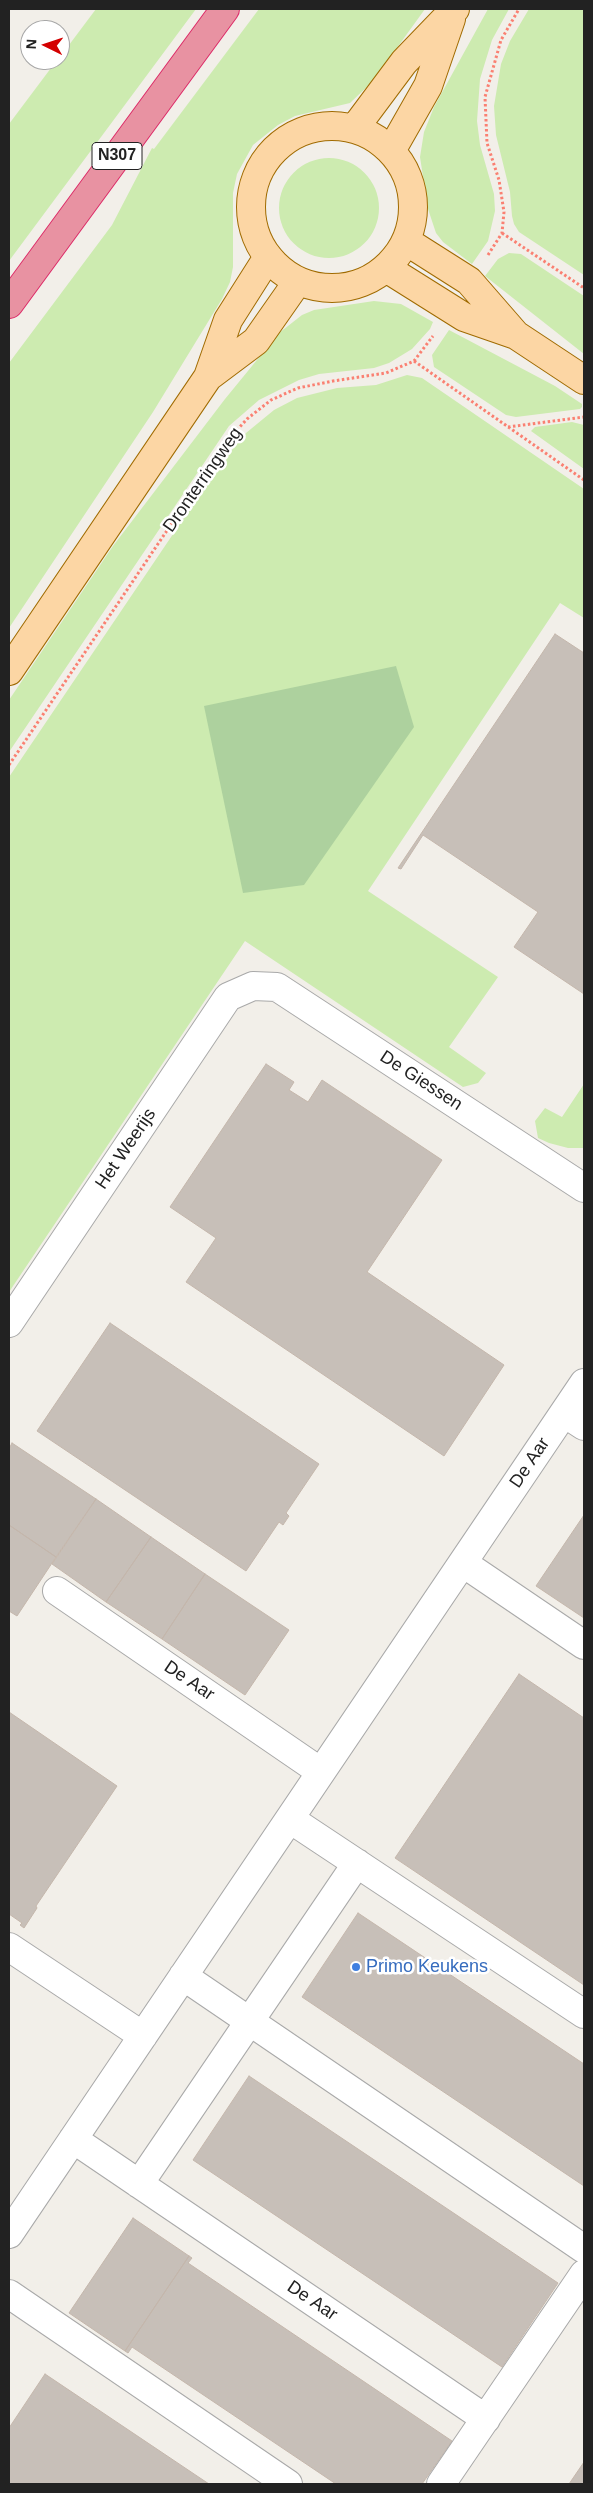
<!DOCTYPE html>
<html>
<head>
<meta charset="utf-8">
<style>
  body { margin:0 }
  #map { position:relative; width:593px; height:2493px; overflow:hidden; background:#f2efe9; font-family:Helvetica,sans-serif }
  canvas { display:block }
  .frame { position:absolute; inset:0; border:10px solid #222; pointer-events:none }
  .north { position:absolute; left:20px; top:20px; width:50px; height:50px; box-sizing:border-box; background:#fff; border:1px solid #a7a7a7; border-radius:50%; rotate:274deg; font-size:14px; font-weight:700; line-height:20px; text-align:center; color:#222 }
  .north::after { content:''; display:block; margin:auto; width:18px; height:22px; background:#d40000; clip-path:polygon(50% 0,100% 100%,50% 72%,0 100%) }
</style>
</head>
<body>
<div id="map">
<canvas width="593" height="2493"></canvas>
<div class="frame"></div>
<div class="north">N</div>
</div>
<script>
const ctx = document.querySelector('canvas').getContext('2d');
ctx.lineJoin = 'round';
function paint(path, color) { ctx.fillStyle = color; ctx.fill(path, 'evenodd'); }
const shape = rows => new Path2D(rows.map(r => 'M' + r).join(''));
function stroke(path, color, width, dash) { ctx.strokeStyle = color; ctx.lineWidth = width; ctx.lineCap = dash ? 'butt' : 'round'; ctx.setLineDash(dash || []); ctx.stroke(path); }
function label(font, color, halo, rows, align = 'center') {
  ctx.font = font + ' Helvetica,sans-serif'; ctx.lineWidth = 5; ctx.setLineDash([]); ctx.textBaseline = 'middle'; ctx.strokeStyle = halo; ctx.fillStyle = color; for (const [text, x, y, turn = 0] of rows) {
    ctx.save(); ctx.translate(x, y); ctx.rotate((+turn || 0) * Math.PI / 180); ctx.textAlign = isNaN(turn) ? turn : align; if (halo) ctx.strokeText(text, 0, 0); ctx.fillText(text, 0, 0); ctx.restore();
  }
}
paint(shape([
  [96,9,196,9,9,261,9,124,57,60,60,60,60,57],
  [259,9,425,9,373,81,350,103,295,116,278,125,253,145,237,174,233,193,233,267,230,282,222,299,153,412,9,628,9,363,112,225,152,148,154,149],
  [488,9,509,9,492,40,480,79,477,121,480,145,494,194,495,211,488,241,472,264,443,242,436,233,428,209,420,157,424,132,434,107],
  [529,9,584,9,584,275,519,232,514,224,512,216,510,192,496,135,494,106,501,64,510,41],
  '279 208a50 50 0 1 1 100 0a50 50 0 1 1-100 0Z',
  [509,253,521,254,584,296,584,354,485,276,498,259],
  [374,301,401,304,433,322,430,329,412,349,389,363,374,368,319,374,299,380,259,400,229,426,9,752,9,700,113,546,225,399,279,333,302,315,314,310],
  [449,330,555,386,582,404,582,407,580,409,516,417,506,415,434,367,432,355],
  [407,375,422,378,584,489,584,618,560,603,368,891,498,977,449,1047,486,1073,478,1083,463,1087,245,941,9,1292,9,777,221,463,246,433,274,410,297,398,337,388,376,385],
  [572,422,584,425,584,469,531,431,535,427],
  [584,1084,584,1148,568,1148,549,1143,538,1138,535,1121,545,1108,562,1117]
]), '#cdebb0');
paint(shape([
  [396,666,414,727,304,885,243,893,204,706]
]), '#add19e');
const building = shape([
  [555,634,584,653,584,994,514,947,538,912,423,835,401,869,398,868,555,634],
  [266,1064,294,1082,289,1090,308,1102,322,1080,442,1160,367,1272,504,1365,444,1456,186,1282,216,1238,170,1207,266,1064],
  [110,1323,319,1464,286,1513,289,1516,283,1525,279,1522,246,1571,37,1431,110,1323],
  [12,1443,96,1499,56,1557,9,1525,9,1449,12,1443],
  [96,1499,151,1537,106,1602,52,1564,96,1499],
  [584,1515,584,1618,536,1586,584,1515],
  [9,1525,56,1557,17,1616,9,1611,9,1525],
  [151,1537,205,1574,162,1639,106,1602,151,1537],
  [205,1574,289,1630,245,1695,162,1639,205,1574],
  [519,1674,584,1718,584,1985,395,1858,519,1674],
  [9,1712,117,1786,36,1906,37,1908,24,1928,20,1925,22,1923,9,1914,9,1712],
  [358,1913,584,2064,584,2186,302,1997,358,1913],
  [249,2076,558,2283,502,2367,193,2160,249,2076],
  [133,2218,189,2256,125,2351,69,2313,133,2218],
  [189,2256,192,2258,188,2263,452,2441,422,2484,336,2484,132,2347,128,2353,125,2351,189,2256],
  [45,2374,209,2484,9,2484,9,2428,45,2374],
  [584,2462,584,2484,569,2484,584,2462]
]);
paint(building, '#c7bfb8');
stroke(building, '#c4b6ab', 1);
const minor = shape([
  [9,1323,228,997,253,986,277,987,584,1188],
  [564,1413,584,1426],
  [463,1563,584,1645],
  [57,1591,321,1772],
  [290,1819,584,2014],
  [9,1947,143,2036],
  [183,1976,584,2249],
  [73,2139,486,2419],
  [139,2184,357,1863],
  [9,2234,584,1383],
  [9,2294,288,2484],
  [441,2484,584,2274]
]);
const major = shape([
  '251 207a81 81 0 1 1 162 0a81 81 0 1 1-162 0Z',
  [354,129,404,62,455,9],
  [391,151,428,86,451,19],
  [406,241,469,281,516,335,584,380],
  [386,268,464,317,516,335],
  [208,377,256,341,298,281],
  [9,671,208,377,228,320,268,257]
]);
const highway = shape([
  [9,304,225,9]
]);
stroke(minor, '#a9a9a9', 30);
stroke(major, '#a06b00', 30);
stroke(highway, '#dc2a67', 30);
stroke(shape([
  [502,233,584,288],
  [488,255,502,233,504,212,499,180,487,143,485,97,501,40,519,9],
  [414,361,584,480],
  [508,427,584,417],
  [9,765,228,440,247,419,271,400,298,388,333,381,386,373,414,361,433,336]
]), '#fa8072', 3, [2.5, 2.5]);
stroke(minor, '#fff', 28);
stroke(major, '#fcd6a4', 28);
stroke(highway, '#e892a2', 28);
for (const [x, y, r, color] of [
  [356,1967,5,"#3f7fe0"]
]) { const dot = new Path2D(); dot.arc(x, y, r, 0, 2 * Math.PI); ctx.fillStyle = color; ctx.fill(dot); stroke(dot, '#fff', 2); }
for (const [x, y, w] of [
  [117,156,50]
]) { const box = new Path2D(); box.roundRect(x - w / 2, y - 13.5, w, 27, 4); ctx.fillStyle = '#fff'; ctx.fill(box); stroke(box, '#222', 1); }
label('bold 16px', '#222', null, [
  ["N307",117,156]
]);
label('18px', '#222', '#fff', [
  ["Dronterringweg",203,480,-55],
  ["De Giessen",421,1081,33],
  ["Het Weerijs",126,1149,-56],
  ["De Aar",530,1463,-56],
  ["De Aar",189,1681,34],
  ["De Aar",312,2301,34]
]);
label('18px', '#366cbe', '#fff', [
  ["Primo Keukens",366,1967]
], 'left');
</script>
</body>
</html>
